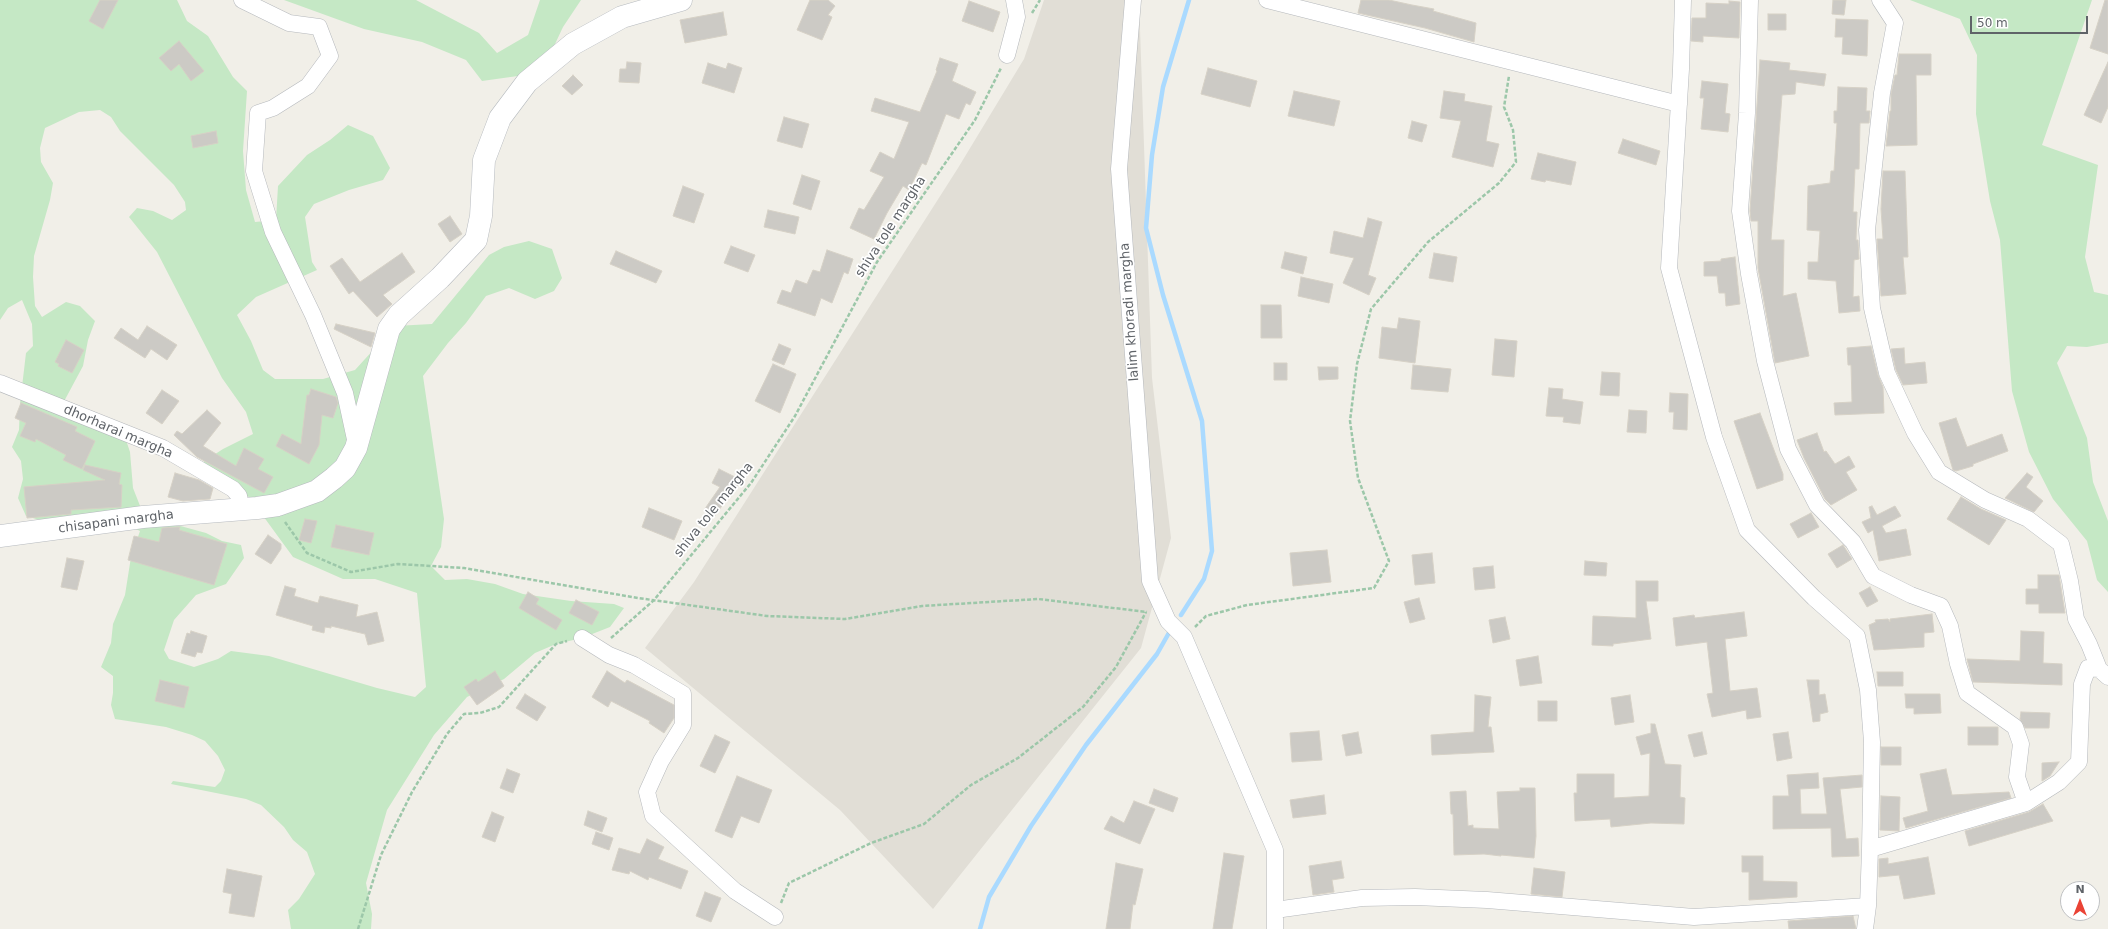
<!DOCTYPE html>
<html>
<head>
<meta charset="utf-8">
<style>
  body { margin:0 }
  #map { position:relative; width:2108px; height:929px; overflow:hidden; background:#f1efe8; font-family:"DejaVu Sans",sans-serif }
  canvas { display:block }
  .north { position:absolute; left:2060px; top:881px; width:40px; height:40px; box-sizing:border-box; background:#fff; border:1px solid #bfc1c3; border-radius:50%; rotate:0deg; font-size:11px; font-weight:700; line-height:16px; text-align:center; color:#5f6368 }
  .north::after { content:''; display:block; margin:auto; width:14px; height:18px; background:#ea4335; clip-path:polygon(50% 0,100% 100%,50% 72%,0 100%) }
  .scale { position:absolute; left:1970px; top:16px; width:118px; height:18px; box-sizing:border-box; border:2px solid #5f6368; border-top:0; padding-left:5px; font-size:12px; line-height:14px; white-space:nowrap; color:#5f6368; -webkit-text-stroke:3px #fff; paint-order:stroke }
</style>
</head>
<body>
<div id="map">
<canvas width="2108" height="929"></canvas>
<div class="north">N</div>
<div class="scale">50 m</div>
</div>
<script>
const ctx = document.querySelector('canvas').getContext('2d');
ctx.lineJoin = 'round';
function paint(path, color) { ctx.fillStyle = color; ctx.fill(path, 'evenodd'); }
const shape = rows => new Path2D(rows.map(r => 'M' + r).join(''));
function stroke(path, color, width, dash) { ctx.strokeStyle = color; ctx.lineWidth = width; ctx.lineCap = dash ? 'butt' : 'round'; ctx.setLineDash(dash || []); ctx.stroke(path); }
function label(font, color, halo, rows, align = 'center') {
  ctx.font = font + ' "DejaVu Sans",sans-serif'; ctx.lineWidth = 3.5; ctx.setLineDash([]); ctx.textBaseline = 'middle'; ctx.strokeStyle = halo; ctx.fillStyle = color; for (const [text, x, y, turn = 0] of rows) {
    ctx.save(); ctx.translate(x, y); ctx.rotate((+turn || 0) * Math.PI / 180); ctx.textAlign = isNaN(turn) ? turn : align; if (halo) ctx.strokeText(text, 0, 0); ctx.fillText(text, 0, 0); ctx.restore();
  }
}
paint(shape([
  [1044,0,1139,0,1152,378,1171,538,1141,648,933,909,840,810,645,648,694,582,958,168,1024,59]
]), '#e1ded6');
paint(shape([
  [0,0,177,0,187,21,208,36,233,77,247,91,243,151,246,190,255,222,276,220,278,186,307,155,330,140,348,125,373,136,390,168,383,180,349,190,314,204,305,217,312,262,317,270,256,297,237,315,251,341,263,370,275,379,323,379,355,370,395,326,432,324,489,255,504,247,529,241,552,249,562,278,554,291,535,299,509,288,486,296,466,323,448,343,423,376,444,519,441,547,431,566,445,580,467,579,495,584,523,594,571,601,614,604,624,608,610,627,582,638,556,644,535,653,504,679,467,697,434,735,387,810,366,883,372,914,371,929,291,929,288,910,299,899,315,874,307,852,293,840,284,827,261,805,246,799,171,784,173,781,215,787,221,781,225,770,218,756,205,741,192,735,166,727,115,719,111,705,113,693,113,676,101,667,111,643,113,624,125,595,131,557,140,531,117,520,43,521,26,516,18,498,23,479,21,461,12,447,19,430,20,404,26,353,33,346,32,324,22,300,8,308,0,320],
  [100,110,111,117,120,131,174,185,185,202,186,210,172,220,153,211,137,208,129,217,157,252,222,378,246,412,253,434,223,449,203,462,250,498,293,557,343,579,375,579,417,593,426,687,415,697,377,688,269,656,231,651,218,659,194,667,169,659,164,650,174,620,196,595,226,584,244,558,241,545,222,541,206,533,144,516,133,488,130,452,126,440,61,407,83,366,88,340,95,321,80,306,66,302,42,317,35,306,33,277,34,256,50,200,53,183,41,162,40,148,45,128,79,112],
  [284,0,416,0,479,33,497,53,528,35,540,0,581,0,563,27,547,61,532,74,482,81,466,60,422,42,364,29],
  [1910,0,2092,0,2042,145,2098,165,2085,257,2094,292,2108,295,2108,343,2087,347,2067,346,2057,363,2087,438,2093,482,2108,521,2108,592,2097,580,2087,541,2053,499,2029,452,2012,391,2000,240,1990,201,1976,114,1977,55,1960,19]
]), '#c5e8c5');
stroke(shape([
  [1181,615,1204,579,1212,551,1202,421,1163,295,1146,228,1152,155,1163,87,1189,0],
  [980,929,989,897,1031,826,1086,745,1157,654,1170,631]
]), '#aadaff', 4.5);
const building = shape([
  [100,0,118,0,103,29,89,21,100,0],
  [810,0,828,0,835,6,828,15,832,17,822,40,797,30,810,0],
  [1361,0,1389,0,1412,5,1434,9,1433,11,1476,23,1474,42,1425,28,1358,13,1361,0],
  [1833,0,1846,0,1844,15,1832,14,1833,0],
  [2105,0,2108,0,2108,54,2090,48,2105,0],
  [969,1,1000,12,993,32,962,21,969,1],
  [1729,1,1740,2,1739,38,1703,36,1703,42,1691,41,1692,18,1706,18,1706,3,1729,4,1729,1],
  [723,12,727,35,685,43,680,20,723,12],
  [1768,14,1786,14,1786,30,1768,30,1768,14],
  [1836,19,1868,20,1867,56,1842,54,1843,37,1835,37,1836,19],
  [179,41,204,71,191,81,179,64,171,71,159,58,179,41],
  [1899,54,1931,54,1931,75,1916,75,1917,145,1886,146,1890,111,1891,111,1891,94,1895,75,1897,75,1899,54],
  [940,58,958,64,952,81,976,92,970,105,966,103,959,119,946,114,926,165,922,163,909,190,903,186,887,213,874,239,850,228,859,208,864,210,884,177,870,171,880,152,894,159,909,122,871,111,875,98,920,112,937,71,936,70,940,58],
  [1760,60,1790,63,1789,70,1826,74,1824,86,1796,82,1795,94,1782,95,1771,240,1784,240,1783,296,1796,293,1809,356,1775,363,1758,268,1758,221,1751,221,1750,211,1760,60],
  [627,62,641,63,639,83,619,82,620,69,626,69,627,62],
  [2108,62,2108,107,2101,123,2084,115,2108,62],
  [708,63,726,69,728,63,742,68,734,93,702,83,708,63],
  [1208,68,1257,81,1250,107,1201,94,1208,68],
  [573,75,583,85,572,95,562,86,573,75],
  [1702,81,1728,84,1725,113,1730,114,1728,132,1701,129,1704,98,1700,98,1702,81],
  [1838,87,1867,88,1866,111,1870,111,1869,123,1860,123,1859,169,1855,169,1853,212,1857,212,1856,240,1858,240,1859,259,1854,260,1853,297,1859,296,1860,311,1839,313,1836,281,1808,279,1808,262,1818,262,1820,231,1807,230,1808,186,1830,183,1831,171,1834,171,1837,123,1834,123,1834,111,1837,111,1838,87],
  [1294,91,1340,101,1334,126,1288,116,1294,91],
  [1444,91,1465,94,1464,101,1492,106,1486,141,1499,144,1493,167,1452,157,1461,121,1440,118,1444,91],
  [784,117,809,124,802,148,777,141,784,117],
  [1412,121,1427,125,1422,142,1408,138,1412,121],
  [216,131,218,143,193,148,191,136,216,131],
  [1623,139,1660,151,1656,165,1618,153,1623,139],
  [1538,153,1576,162,1571,185,1546,180,1545,182,1531,179,1538,153],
  [1883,171,1905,171,1908,257,1903,257,1906,294,1881,296,1877,239,1883,239,1881,209,1883,171],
  [802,175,820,181,811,210,793,204,802,175],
  [683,186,704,194,694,223,673,216,683,186],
  [768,210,799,217,795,234,764,227,768,210],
  [450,216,462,234,450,242,438,224,450,216],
  [1368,218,1382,222,1368,275,1376,278,1369,295,1343,283,1354,258,1330,253,1334,231,1363,238,1368,218],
  [731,246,755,255,748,272,724,263,731,246],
  [827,250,853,259,848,274,844,272,832,303,821,298,815,316,777,303,782,290,791,293,796,280,807,284,813,270,820,272,827,250],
  [616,251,662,271,656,283,610,264,616,251],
  [1285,252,1307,257,1303,274,1281,268,1285,252],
  [402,253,415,272,383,295,392,304,377,317,353,291,349,294,330,266,342,258,360,282,402,253],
  [1434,253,1457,257,1453,282,1429,278,1434,253],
  [1735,257,1740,304,1726,306,1725,293,1719,293,1717,276,1704,276,1704,262,1721,261,1721,259,1735,257],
  [1301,277,1333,284,1329,303,1298,296,1301,277],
  [1261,305,1281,305,1282,338,1261,338,1261,305],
  [1399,318,1420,321,1415,363,1379,358,1382,327,1397,329,1399,318],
  [336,324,375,333,371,347,334,329,336,324],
  [147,326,177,345,167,360,151,349,145,358,114,338,121,328,138,340,147,326],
  [1495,339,1517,341,1514,377,1492,375,1495,339],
  [66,340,84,350,72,373,58,366,59,364,55,362,66,340],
  [779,344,791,349,784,365,772,360,779,344],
  [1871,346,1878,375,1883,387,1884,413,1835,415,1834,403,1852,402,1851,365,1848,365,1847,348,1871,346],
  [1904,348,1905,364,1925,362,1927,383,1903,385,1896,370,1891,349,1904,348],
  [1274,363,1287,363,1287,380,1274,380,1274,363],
  [773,364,796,374,780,413,755,401,773,364],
  [1413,365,1451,369,1448,392,1411,389,1413,365],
  [1318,367,1338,367,1338,379,1319,380,1318,367],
  [1602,372,1620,373,1619,396,1600,395,1602,372],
  [1549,388,1563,389,1562,399,1583,402,1580,424,1563,422,1564,417,1546,416,1549,388],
  [311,389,336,397,338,403,333,418,322,415,319,445,309,464,276,446,282,434,301,444,307,395,309,395,311,389],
  [162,390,179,401,162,424,146,413,162,390],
  [1670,393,1688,394,1687,430,1673,429,1674,412,1669,412,1670,393],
  [21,403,77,427,75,431,95,441,82,469,63,460,66,455,36,439,35,442,20,436,26,423,15,418,21,403],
  [207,410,221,423,203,446,236,466,244,448,264,459,258,469,273,477,264,493,197,457,174,435,177,431,182,434,207,410],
  [1629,410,1647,411,1646,433,1627,432,1629,410],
  [1760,413,1783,474,1783,480,1757,489,1734,421,1760,413],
  [1956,418,1967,447,2002,434,2008,451,1973,464,1973,466,1956,471,1953,470,1939,423,1956,418],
  [1817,433,1824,452,1826,451,1835,464,1849,456,1855,467,1846,472,1857,490,1831,505,1825,499,1804,458,1797,440,1817,433],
  [85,465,121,473,119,484,122,485,121,507,71,510,71,514,27,518,24,487,105,480,83,470,85,465],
  [719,469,741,480,733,494,731,493,714,517,704,510,720,487,712,483,719,469],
  [175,473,199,480,213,488,210,499,183,501,168,497,175,473],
  [2027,473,2033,477,2026,487,2043,501,2034,512,2005,498,2027,473],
  [1961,497,1981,509,2006,520,1989,545,1947,519,1961,497],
  [1872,506,1877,515,1895,506,1901,516,1882,526,1886,533,1906,529,1911,555,1879,561,1873,530,1868,533,1862,522,1871,518,1869,507,1872,506],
  [649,508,682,521,674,540,642,527,649,508],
  [1811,513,1819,527,1798,538,1790,524,1811,513],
  [305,519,317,521,311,543,299,540,305,519],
  [336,525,374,533,369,555,331,547,336,525],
  [177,527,180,527,179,530,227,544,214,585,128,560,134,536,159,542,162,528,177,527],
  [268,535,281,544,281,549,271,564,255,554,268,535],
  [1843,545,1852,559,1837,568,1828,554,1843,545],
  [1327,550,1331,582,1293,586,1290,553,1327,550],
  [1432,553,1435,583,1415,585,1412,555,1432,553],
  [67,558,84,561,77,590,61,587,67,558],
  [1585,561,1607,563,1606,576,1584,575,1585,561],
  [1493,566,1495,588,1475,590,1473,568,1493,566],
  [2038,575,2059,575,2065,613,2039,613,2039,604,2026,604,2026,589,2038,589,2038,575],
  [1636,581,1658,581,1658,601,1646,601,1651,639,1613,644,1613,646,1592,645,1593,616,1636,618,1636,581],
  [285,586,296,589,294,596,318,603,320,596,358,605,356,617,377,612,384,641,368,645,365,634,331,626,331,628,325,627,324,633,312,630,313,626,276,615,285,586],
  [1870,587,1878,601,1867,607,1859,593,1870,587],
  [528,592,539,599,536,604,562,620,556,630,519,608,528,592],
  [1419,598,1425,619,1410,623,1404,602,1419,598],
  [576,600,599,612,592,625,569,613,576,600],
  [1744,612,1747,636,1725,639,1730,691,1757,688,1761,717,1747,719,1746,710,1712,717,1707,694,1713,693,1707,642,1676,646,1673,618,1694,615,1695,618,1744,612],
  [1932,614,1934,632,1924,633,1924,647,1874,650,1869,625,1876,622,1875,620,1888,619,1890,622,1890,619,1932,614],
  [1505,617,1510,639,1493,643,1489,620,1505,617],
  [191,631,207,636,202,653,197,652,195,657,181,653,187,633,190,634,191,631],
  [2021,631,2044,632,2043,663,2062,664,2062,685,1973,682,1967,659,2020,661,2021,631],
  [1538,656,1542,683,1520,686,1516,660,1538,656],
  [495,671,504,686,477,705,464,687,476,679,478,682,495,671],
  [607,671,625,683,627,680,674,705,674,718,664,733,649,723,650,721,611,701,608,707,592,697,607,671],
  [1877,672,1903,672,1903,686,1878,686,1877,672],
  [160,680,189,687,184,708,155,701,160,680],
  [1807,680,1819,680,1819,695,1825,694,1828,712,1820,714,1820,721,1813,722,1807,680],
  [525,694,546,707,537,721,516,708,525,694],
  [1905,694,1940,694,1941,713,1914,714,1914,708,1906,708,1905,694],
  [1475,695,1491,697,1488,727,1491,727,1494,752,1432,755,1431,735,1474,732,1475,695],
  [1630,695,1634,722,1615,725,1611,698,1630,695],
  [1538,701,1557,701,1557,721,1538,721,1538,701],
  [2021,712,2050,713,2049,728,2025,728,2020,719,2021,712],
  [1651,724,1655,724,1665,764,1681,765,1680,797,1685,798,1684,824,1651,823,1611,827,1610,819,1575,821,1574,793,1577,793,1577,774,1614,774,1614,798,1649,796,1650,753,1641,755,1636,737,1651,733,1651,724],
  [1968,727,1998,727,1998,745,1968,745,1968,727],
  [1319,731,1322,760,1292,762,1290,733,1319,731],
  [1358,732,1362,753,1346,756,1342,735,1358,732],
  [1702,732,1707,754,1694,757,1688,735,1702,732],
  [1788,732,1792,758,1777,761,1773,734,1788,732],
  [715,735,730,742,715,773,700,766,715,735],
  [1881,747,1901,747,1901,765,1881,765,1881,747],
  [2059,762,2050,776,2042,781,2042,763,2059,762],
  [507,769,520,774,513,793,500,788,507,769],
  [1946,769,1952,795,2009,792,2011,798,1906,828,1903,818,1928,811,1920,774,1946,769],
  [1818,773,1819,788,1800,789,1801,814,1827,814,1823,778,1862,775,1862,787,1840,789,1846,839,1858,838,1859,856,1832,857,1831,828,1773,829,1773,796,1789,796,1787,775,1818,773],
  [737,776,772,790,759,823,741,816,732,838,715,831,737,776],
  [1520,788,1535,788,1536,836,1534,858,1501,855,1501,856,1484,854,1454,855,1453,814,1451,814,1450,792,1466,791,1468,826,1473,825,1473,828,1499,829,1497,792,1520,791,1520,788],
  [1154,789,1178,798,1173,812,1149,803,1154,789],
  [1324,795,1326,814,1293,818,1290,800,1324,795],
  [1881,796,1900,797,1899,831,1880,830,1881,796],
  [1134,801,1155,809,1140,844,1104,829,1111,816,1124,823,1134,801],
  [2043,804,2053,821,1969,846,1965,831,2029,812,2043,804],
  [588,811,607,818,602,832,584,825,588,811],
  [492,812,504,817,495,842,482,837,492,812],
  [596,832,613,838,609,850,592,844,596,832],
  [647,839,664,847,658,859,688,871,681,889,649,877,648,880,630,871,629,874,612,870,619,848,640,854,647,839],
  [1224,853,1244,856,1232,929,1213,929,1224,853],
  [1742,856,1763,856,1763,881,1797,882,1797,897,1749,900,1749,872,1742,872,1742,856],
  [1928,857,1935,894,1904,899,1899,875,1879,877,1879,859,1888,858,1888,864,1928,857],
  [1341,861,1344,878,1332,880,1334,892,1313,895,1309,866,1341,861],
  [1116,863,1143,869,1135,905,1133,904,1130,929,1106,929,1116,863],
  [1534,868,1565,872,1562,897,1531,894,1534,868],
  [227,869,262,876,254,917,229,913,232,894,223,892,227,869],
  [705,892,721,898,711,922,696,916,705,892],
  [1853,916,1856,929,1789,929,1788,921,1853,916]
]);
paint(building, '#cccac5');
stroke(building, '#d6d1c6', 1);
const street = shape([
  [242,0,289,23,319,27,330,56,308,86,273,108,258,113,254,171,273,232,313,315,345,393,356,444],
  [1133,0,1119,169,1150,581,1168,621,1184,637,1275,850,1275,929],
  [1267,0,1679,104],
  [1683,0,1681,69,1669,268,1714,437,1747,530,1814,598,1857,636,1868,690,1872,742,1870,849],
  [1750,0,1747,113,1740,211,1749,274,1765,361,1788,449,1817,505,1853,542,1873,576,1911,595,1941,606,1950,626,1958,664,1967,693,2015,727,2021,744,2017,777,2026,803],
  [1880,0,1895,23,1882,93,1867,230,1872,308,1887,373,1915,433,1939,472,1985,500,2028,519,2061,544,2070,581,2076,619,2089,644,2099,669],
  [1007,55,1017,17,1014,0],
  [0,383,163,448,233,489,239,496,241,510],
  [582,638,609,655,634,665,683,694,683,725,661,761,647,792,653,816,735,891,775,917],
  [1275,910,1362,898,1415,897,1487,900,1694,917,1868,906,1870,849,2026,803,2059,782,2079,762,2082,684,2088,668,2099,669,2108,677],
  [1865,929,1868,906]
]);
const secondary = shape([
  [0,536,143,517,257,508,278,505,317,491,334,478,345,468,356,448,389,329,399,315,440,278,476,240,481,216,484,160,500,118,527,82,573,44,622,17,681,0]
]);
stroke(street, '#b5b8bc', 17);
stroke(secondary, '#b6babf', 23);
stroke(shape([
  [1032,13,1040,0],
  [285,522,307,553,351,572,398,564,464,568,638,598,767,616,845,619,922,606,1038,599,1147,612],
  [1195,627,1206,616,1247,605,1374,588,1389,561,1358,478,1350,421,1357,364,1371,309,1428,242,1499,183,1516,162,1513,130,1504,107,1509,76],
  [611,638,654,600,751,483,795,416,877,262,975,120,1001,68],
  [781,903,789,883,871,843,924,824,971,785,1018,758,1083,707,1116,667,1146,612],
  [358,929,381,855,412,792,447,734,464,714,480,713,499,707,556,644,567,641]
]), '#9cc7a9', 2.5, [4, 2]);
stroke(street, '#fff', 16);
stroke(secondary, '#fff', 22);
label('13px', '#5f6368', '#fff', [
  ["shiva tole margha",891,227,-57],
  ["lalim khoradi margha",1130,312,-94],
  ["dhorharai margha",118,432,23],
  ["shiva tole margha",714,510,-51],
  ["chisapani margha",116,522,-7]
]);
</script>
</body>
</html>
